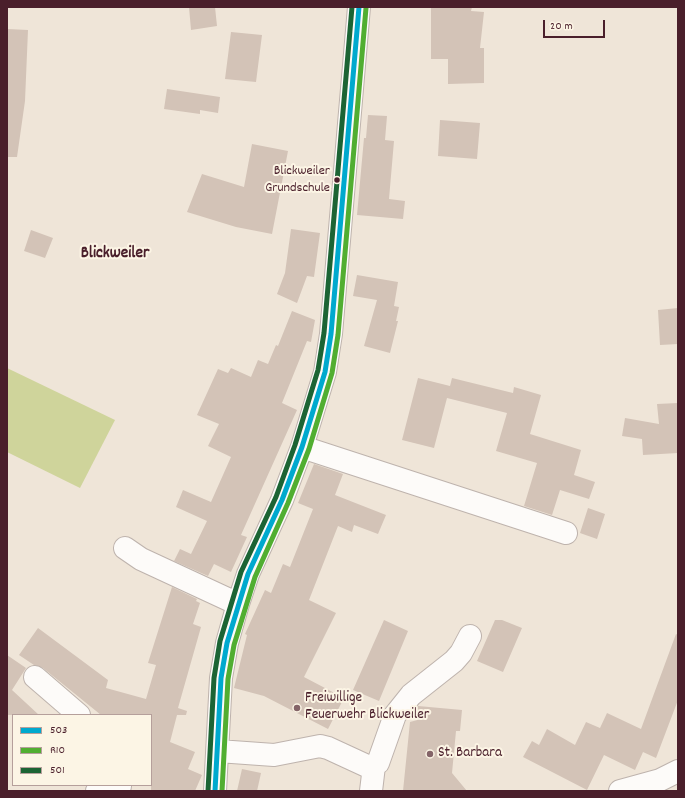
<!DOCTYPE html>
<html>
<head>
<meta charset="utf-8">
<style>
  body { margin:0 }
  #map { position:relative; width:685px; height:798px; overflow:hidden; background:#efe5d8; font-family:Dekko,sans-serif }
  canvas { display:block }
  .frame { position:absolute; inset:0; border:8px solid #4a1f2b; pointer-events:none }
  .legend { position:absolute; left:12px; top:714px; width:140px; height:72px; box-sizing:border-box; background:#fcf5e5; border:1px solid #b59f9b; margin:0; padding:5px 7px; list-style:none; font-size:12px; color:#4a1f2b }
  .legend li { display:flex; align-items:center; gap:8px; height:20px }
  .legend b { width:20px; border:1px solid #b59f9b }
  .scale { position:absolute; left:543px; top:20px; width:62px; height:18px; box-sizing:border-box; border:2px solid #4a1f2b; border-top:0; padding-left:5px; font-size:12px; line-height:14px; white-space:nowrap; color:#4a1f2b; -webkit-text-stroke:3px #fcf5e5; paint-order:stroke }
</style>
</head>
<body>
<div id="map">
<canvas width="685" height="798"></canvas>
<div class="frame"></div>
<ul class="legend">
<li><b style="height:5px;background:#00a9ce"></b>503</li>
<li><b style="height:5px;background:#51ae31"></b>R10</li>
<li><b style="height:5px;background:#1c6434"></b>501</li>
</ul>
<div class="scale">20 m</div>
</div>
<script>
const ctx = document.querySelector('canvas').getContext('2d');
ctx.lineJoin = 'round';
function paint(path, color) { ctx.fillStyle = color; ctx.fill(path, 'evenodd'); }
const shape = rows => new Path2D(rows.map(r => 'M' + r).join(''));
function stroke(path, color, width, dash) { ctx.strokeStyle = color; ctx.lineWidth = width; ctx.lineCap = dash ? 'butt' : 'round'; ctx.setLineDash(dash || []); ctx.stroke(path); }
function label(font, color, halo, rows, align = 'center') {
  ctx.font = font + ' Dekko,sans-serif'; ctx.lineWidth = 4; ctx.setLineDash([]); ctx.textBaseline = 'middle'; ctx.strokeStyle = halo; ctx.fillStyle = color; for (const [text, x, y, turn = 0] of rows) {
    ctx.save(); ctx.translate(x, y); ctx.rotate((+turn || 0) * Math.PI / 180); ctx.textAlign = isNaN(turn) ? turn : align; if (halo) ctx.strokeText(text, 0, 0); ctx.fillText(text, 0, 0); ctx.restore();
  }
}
paint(shape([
  [7,368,115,420,80,488,7,452]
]), '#cfd49b');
paint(shape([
  [189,7,215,7,217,26,191,30],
  [431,7,472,7,471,11,484,12,480,48,484,48,484,83,448,84,448,59,431,59],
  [7,29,28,30,25,101,17,157,7,157],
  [231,32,262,35,256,82,225,79],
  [167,89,220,97,218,113,200,110,200,114,164,109],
  [368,115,387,116,385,140,394,141,389,199,405,201,403,219,357,215,364,138,366,138],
  [440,120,480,123,477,159,438,156],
  [252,144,288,151,272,234,236,227,187,212,202,174,244,187],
  [291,229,320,233,314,277,307,276,297,303,277,294,285,273],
  [31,230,53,238,45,258,24,251],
  [357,275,398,282,394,306,399,307,396,321,398,321,390,353,364,346,377,300,353,296],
  [678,308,678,344,660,345,658,310],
  [292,311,315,320,311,342,307,341,282,403,297,410,241,535,247,537,231,572,214,564,208,576,174,561,180,549,191,554,207,521,176,507,183,490,211,502,231,457,208,446,219,424,197,415,218,369,228,373,231,368,251,377,258,360,268,364,276,345,278,346],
  [418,378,450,386,452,378,513,393,514,387,541,395,530,434,581,450,574,475,595,482,589,499,560,490,552,515,524,506,537,463,496,451,507,413,447,398,434,448,402,440],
  [678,403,678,453,643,455,642,439,622,436,625,418,659,424,657,404],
  [314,464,343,474,335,495,386,515,378,534,354,525,352,532,338,526,309,600,336,613,304,677,344,698,328,729,264,696,234,688,247,635,245,634,265,590,271,593,283,564,290,567,313,509,298,503],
  [588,508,605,514,597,539,580,533],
  [172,587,197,599,196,601,200,603,193,624,201,627,178,708,187,711,186,715,177,715,170,742,195,752,188,769,202,775,195,791,151,791,151,715,101,715,43,668,34,665,19,655,38,628,108,680,106,688,146,699,156,665,148,663],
  [384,620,408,631,379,701,353,690],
  [495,620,502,620,522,628,503,672,477,661],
  [676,634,678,635,678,700,656,758,643,752,635,770,604,755,587,790,523,757,532,741,539,745,547,729,575,745,586,722,600,728,607,713,641,729],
  [7,655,26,668,12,690,39,715,7,715],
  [418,706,462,710,460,731,456,731,452,773,467,791,403,791,410,722,421,719,411,715],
  [242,769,261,773,257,791,237,791]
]), '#d3c3b7');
const minor = shape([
  [302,447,566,533],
  [125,548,141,559,238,604],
  [35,677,79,715],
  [218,751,274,755,320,746,328,748,367,766,374,766,378,763,395,715,411,695,454,661,461,653,470,636],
  [97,791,120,786],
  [215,791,221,678,227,643,238,604,248,574,282,500,302,447,325,372,331,334,359,7],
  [371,791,374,766],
  [620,791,660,780,678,771]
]);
stroke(minor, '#beb3ad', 24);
stroke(minor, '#fdfbf9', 22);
stroke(shape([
  [215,791,221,678,227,643,248,574,282,500,302,447,325,372,331,334,359,7]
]), '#00a9ce', 5);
stroke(shape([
  [222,791,228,679,234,645,255,577,288,503,309,449,332,373,338,335,366,8]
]), '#51ae31', 5);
stroke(shape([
  [208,791,214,678,220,641,241,572,276,497,295,445,318,370,324,333,352,7]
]), '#1c6434', 5);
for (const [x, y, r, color] of [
  [337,180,3.5,"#4a1f2b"],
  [297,708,4,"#846468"],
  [430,754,4,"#846468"]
]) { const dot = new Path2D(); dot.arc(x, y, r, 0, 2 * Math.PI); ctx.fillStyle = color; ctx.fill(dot); stroke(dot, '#fcf5e5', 1.5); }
label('14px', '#4a1f2b', '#fcf5e5', [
  ["Blickweiler",330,172],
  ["Grundschule",330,189]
], 'right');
label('15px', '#4a1f2b', '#fcf5e5', [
  ["Freiwillige",305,699],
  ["Feuerwehr Blickweiler",305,716],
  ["St. Barbara",438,754]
], 'left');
label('bold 17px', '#4a1f2b', '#fcf5e5', [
  ["Blickweiler",115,255]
]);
</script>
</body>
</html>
